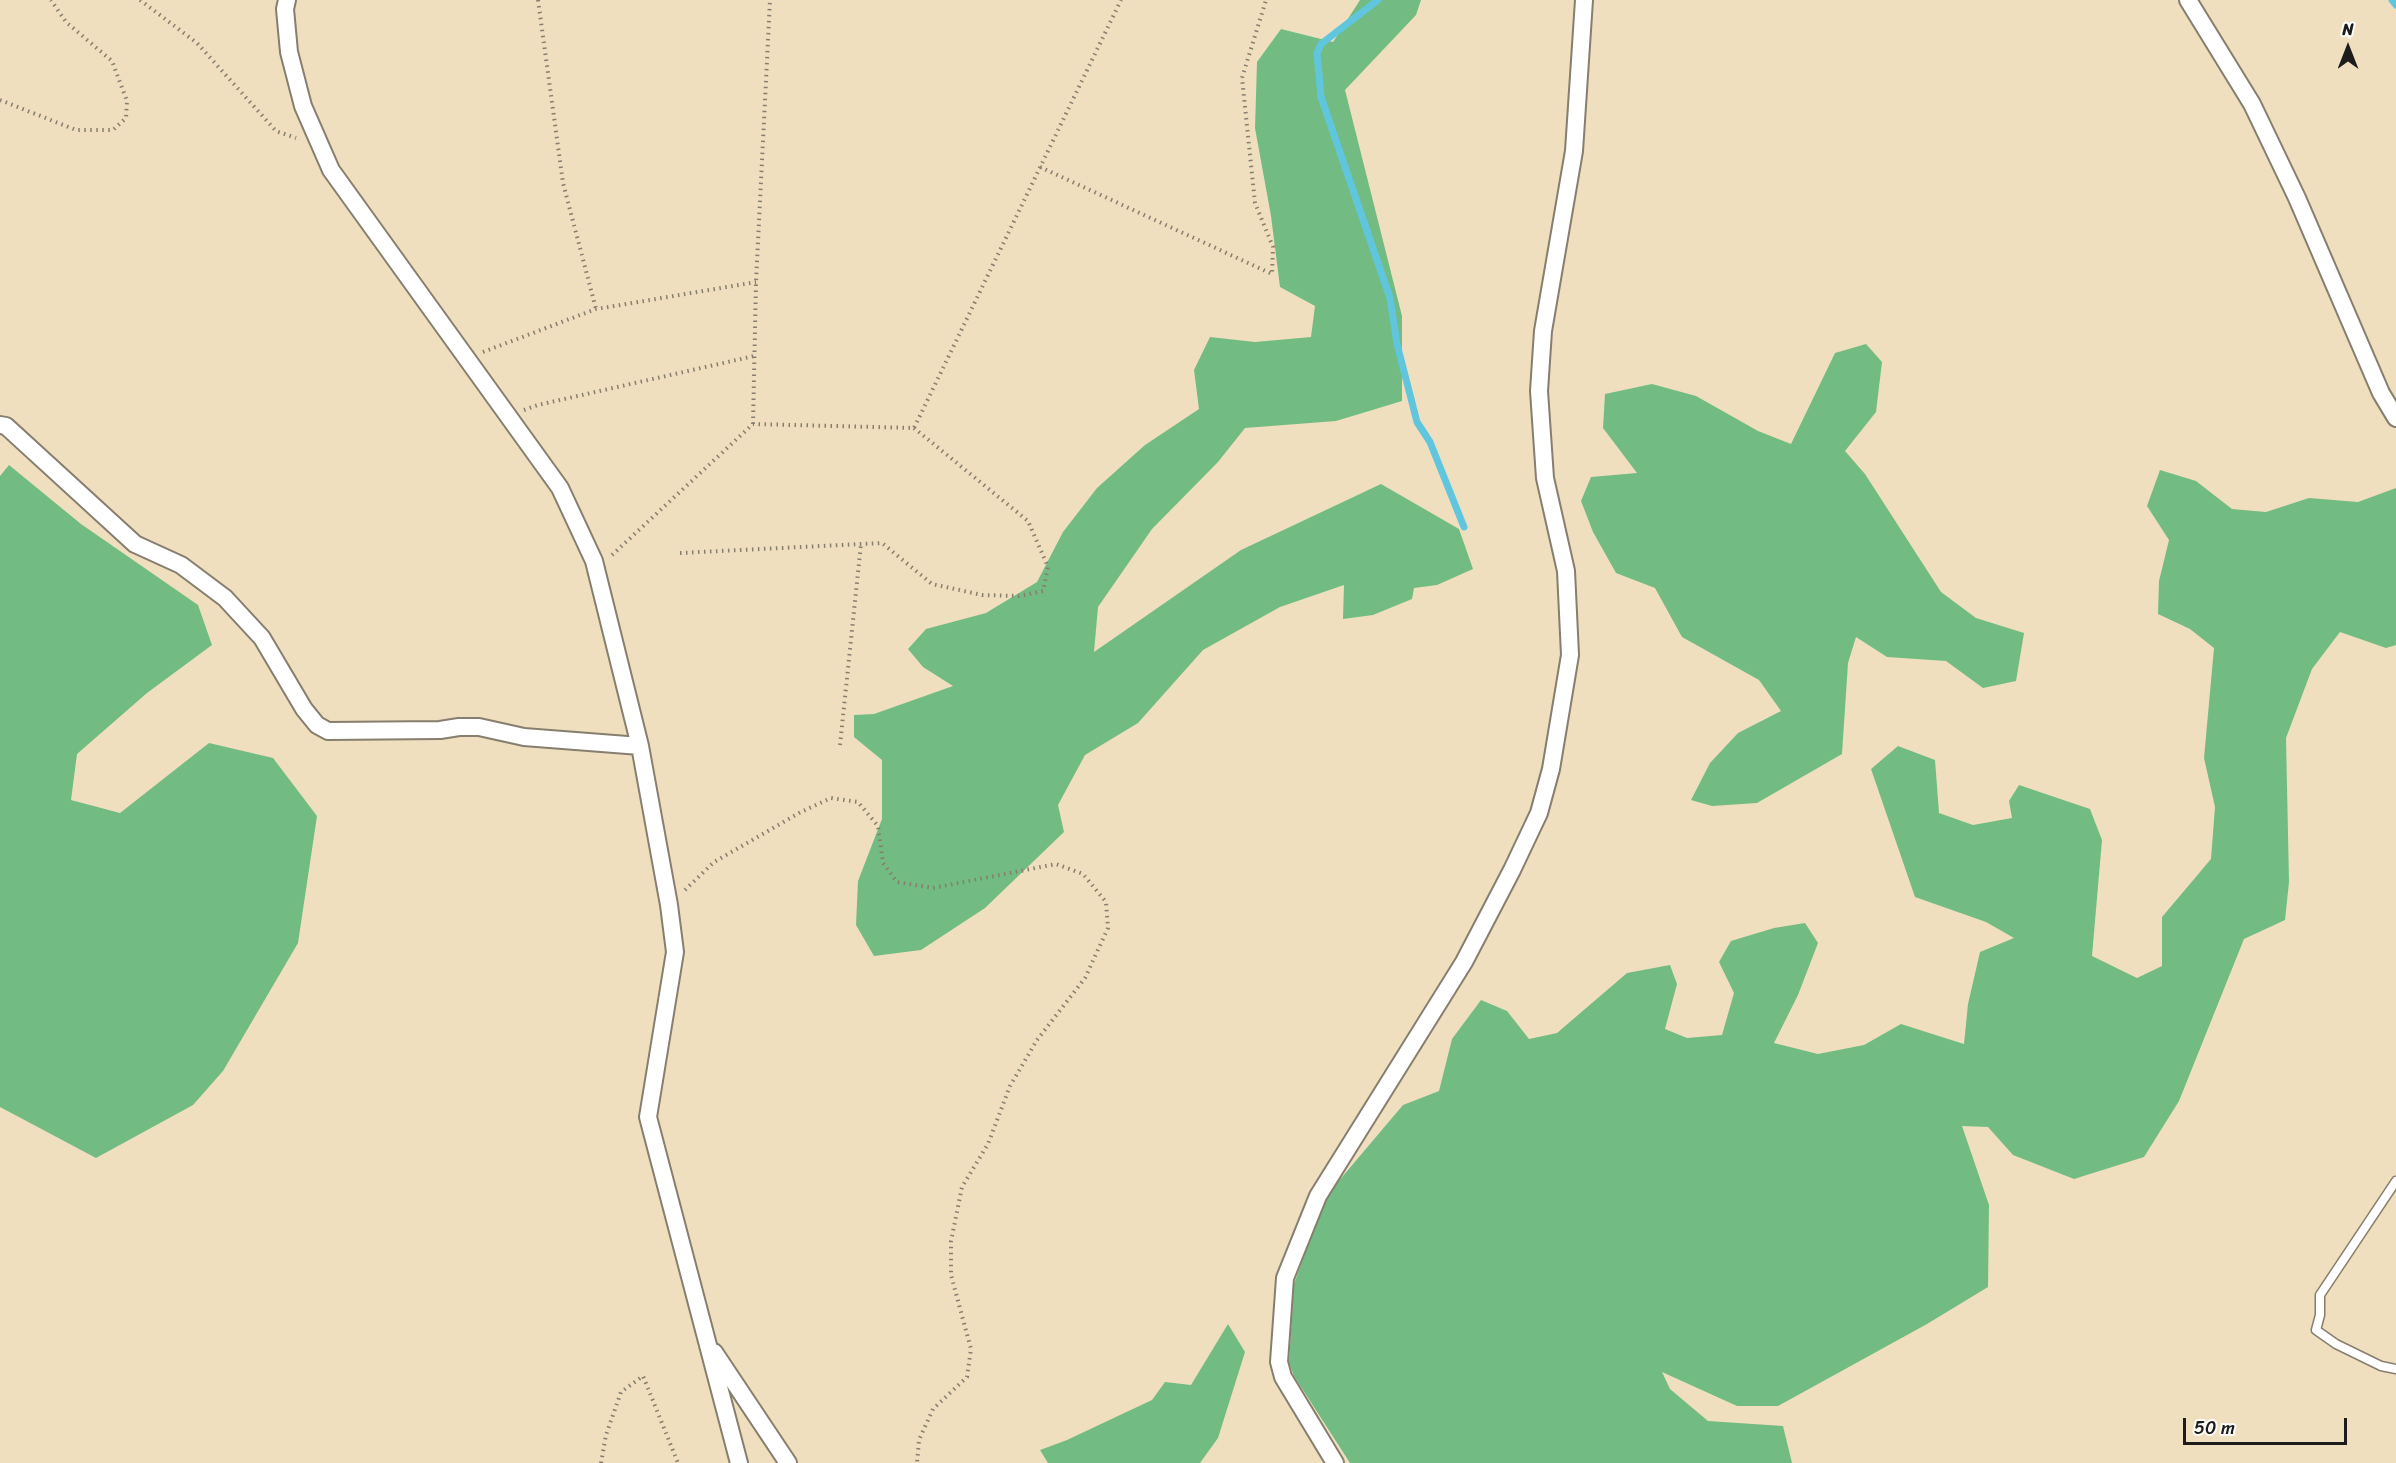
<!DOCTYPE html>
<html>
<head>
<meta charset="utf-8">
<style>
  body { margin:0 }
  #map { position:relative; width:2396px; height:1463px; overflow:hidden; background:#efdfbf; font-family:Sriracha,sans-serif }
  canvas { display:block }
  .north { position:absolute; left:2318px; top:18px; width:60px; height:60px; -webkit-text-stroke:4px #fdfcf7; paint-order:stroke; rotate:0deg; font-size:16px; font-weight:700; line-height:24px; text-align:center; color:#1c1c1c }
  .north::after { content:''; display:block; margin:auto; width:21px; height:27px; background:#1c1c1c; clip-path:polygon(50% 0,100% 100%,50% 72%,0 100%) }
  .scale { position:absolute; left:2183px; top:1418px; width:164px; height:27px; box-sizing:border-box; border:3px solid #1c1c1c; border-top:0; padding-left:8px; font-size:18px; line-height:21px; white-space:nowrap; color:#1c1c1c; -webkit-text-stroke:4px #fdfcf7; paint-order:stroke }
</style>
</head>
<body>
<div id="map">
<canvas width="2396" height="1463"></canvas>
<div class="north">N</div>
<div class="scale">50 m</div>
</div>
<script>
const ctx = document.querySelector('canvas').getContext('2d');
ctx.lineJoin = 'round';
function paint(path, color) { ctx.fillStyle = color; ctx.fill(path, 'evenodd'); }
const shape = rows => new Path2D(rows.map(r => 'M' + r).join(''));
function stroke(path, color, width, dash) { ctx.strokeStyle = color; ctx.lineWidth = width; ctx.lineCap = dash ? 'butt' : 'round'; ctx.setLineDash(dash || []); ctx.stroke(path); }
paint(shape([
  [1360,0,1421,0,1416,15,1345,90,1402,316,1402,401,1336,421,1245,428,1218,462,1152,529,1098,607,1094,652,1241,550,1381,484,1459,529,1473,569,1437,585,1414,588,1412,599,1373,615,1343,619,1344,585,1280,607,1203,650,1138,723,1085,755,1058,805,1064,832,985,908,921,950,874,956,856,925,858,881,882,819,882,760,854,737,854,715,874,714,953,686,923,667,908,649,926,629,986,613,1037,582,1063,532,1097,488,1145,445,1199,409,1194,370,1210,337,1255,342,1311,337,1315,306,1280,287,1271,216,1255,128,1257,62,1281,29,1333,42],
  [1866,344,1882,362,1876,412,1845,451,1865,474,1941,592,1976,618,2024,633,2016,681,1983,688,1946,661,1887,657,1856,637,1848,663,1842,754,1757,803,1712,806,1691,800,1710,763,1738,733,1781,711,1759,680,1682,637,1655,588,1616,573,1593,532,1581,501,1591,477,1637,473,1603,428,1605,394,1652,384,1696,396,1758,431,1791,444,1835,353],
  [9,465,81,524,198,605,212,645,147,693,77,754,71,800,120,813,209,743,273,758,317,816,298,943,223,1071,193,1105,96,1158,0,1107,0,476],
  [2160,470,2196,481,2232,509,2266,512,2309,498,2358,502,2396,488,2396,645,2386,648,2340,632,2312,669,2286,738,2289,882,2285,920,2244,939,2179,1101,2144,1157,2074,1179,2013,1155,1988,1127,1962,1126,1989,1205,1988,1287,1927,1324,1778,1406,1737,1406,1662,1372,1670,1389,1708,1421,1783,1426,1792,1463,1350,1463,1294,1376,1289,1363,1294,1284,1326,1196,1403,1105,1439,1091,1452,1039,1481,1000,1507,1011,1529,1039,1557,1033,1627,973,1670,965,1677,984,1665,1029,1687,1038,1722,1035,1734,993,1719,962,1731,941,1774,928,1805,923,1818,943,1798,995,1774,1043,1818,1054,1864,1045,1901,1024,1964,1044,1968,1004,1980,952,2014,938,1986,922,1915,897,1871,769,1898,746,1935,760,1939,813,1973,825,2012,818,2009,801,2019,785,2090,809,2102,840,2092,956,2137,978,2162,966,2162,917,2211,859,2215,807,2204,758,2214,648,2190,629,2158,614,2159,581,2169,540,2147,506],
  [1228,1324,1245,1352,1218,1438,1200,1463,1048,1463,1040,1450,1067,1440,1152,1400,1165,1382,1191,1385]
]), '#72bc83');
stroke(shape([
  [1378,0,1321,44,1317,53,1321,97,1390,298,1397,344,1417,422,1430,442,1464,527],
  [2392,0,2396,5]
]), '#60c6dd', 7);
const lane = shape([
  [2396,1181,2320,1295,2320,1315,2316,1330,2336,1344,2381,1366,2396,1369]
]);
const street = shape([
  [287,0,285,9,289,52,303,106,331,170,560,488,594,561,640,746,669,905,675,952,648,1117,739,1463],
  [2188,0,2252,104,2297,198,2381,393,2396,418],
  [0,425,6,426,135,544,181,565,225,598,262,638,304,709,317,725,328,731,440,730,459,727,479,727,524,737,640,746],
  [714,1352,788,1463],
  [1335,1463,1283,1377,1279,1362,1285,1278,1318,1196,1464,962,1512,870,1539,813,1551,769,1570,655,1566,571,1545,478,1539,391,1543,331,1574,151,1584,0]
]);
stroke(lane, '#867e6e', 11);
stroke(street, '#867e6e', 20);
stroke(shape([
  [140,0,197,43,276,131,296,138],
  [538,0,563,183,596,309],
  [0,100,76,130,113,130,126,118,127,101,112,61,66,22,51,0],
  [1040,167,1272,274,1273,247,1255,203,1242,78,1266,0],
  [483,352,596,309,756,282],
  [524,410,538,405,754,356],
  [753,424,756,282,770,0],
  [680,553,882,543,932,584,982,595,1019,596,1043,591,1048,567,1028,521,914,428],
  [612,555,753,424,914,428,1121,0],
  [840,745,861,544],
  [685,890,714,862,801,812,831,798,858,802,878,826,883,863,897,882,933,888,1056,864,1083,874,1106,902,1108,928,1085,978,1037,1040,1010,1086,988,1144,962,1187,951,1241,951,1275,971,1349,967,1377,933,1409,919,1440,917,1463],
  [601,1463,606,1435,621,1392,643,1376,678,1463]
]), '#867e6e', 4, [1.5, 4.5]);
stroke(lane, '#fff', 8);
stroke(street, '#fff', 16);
</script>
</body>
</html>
